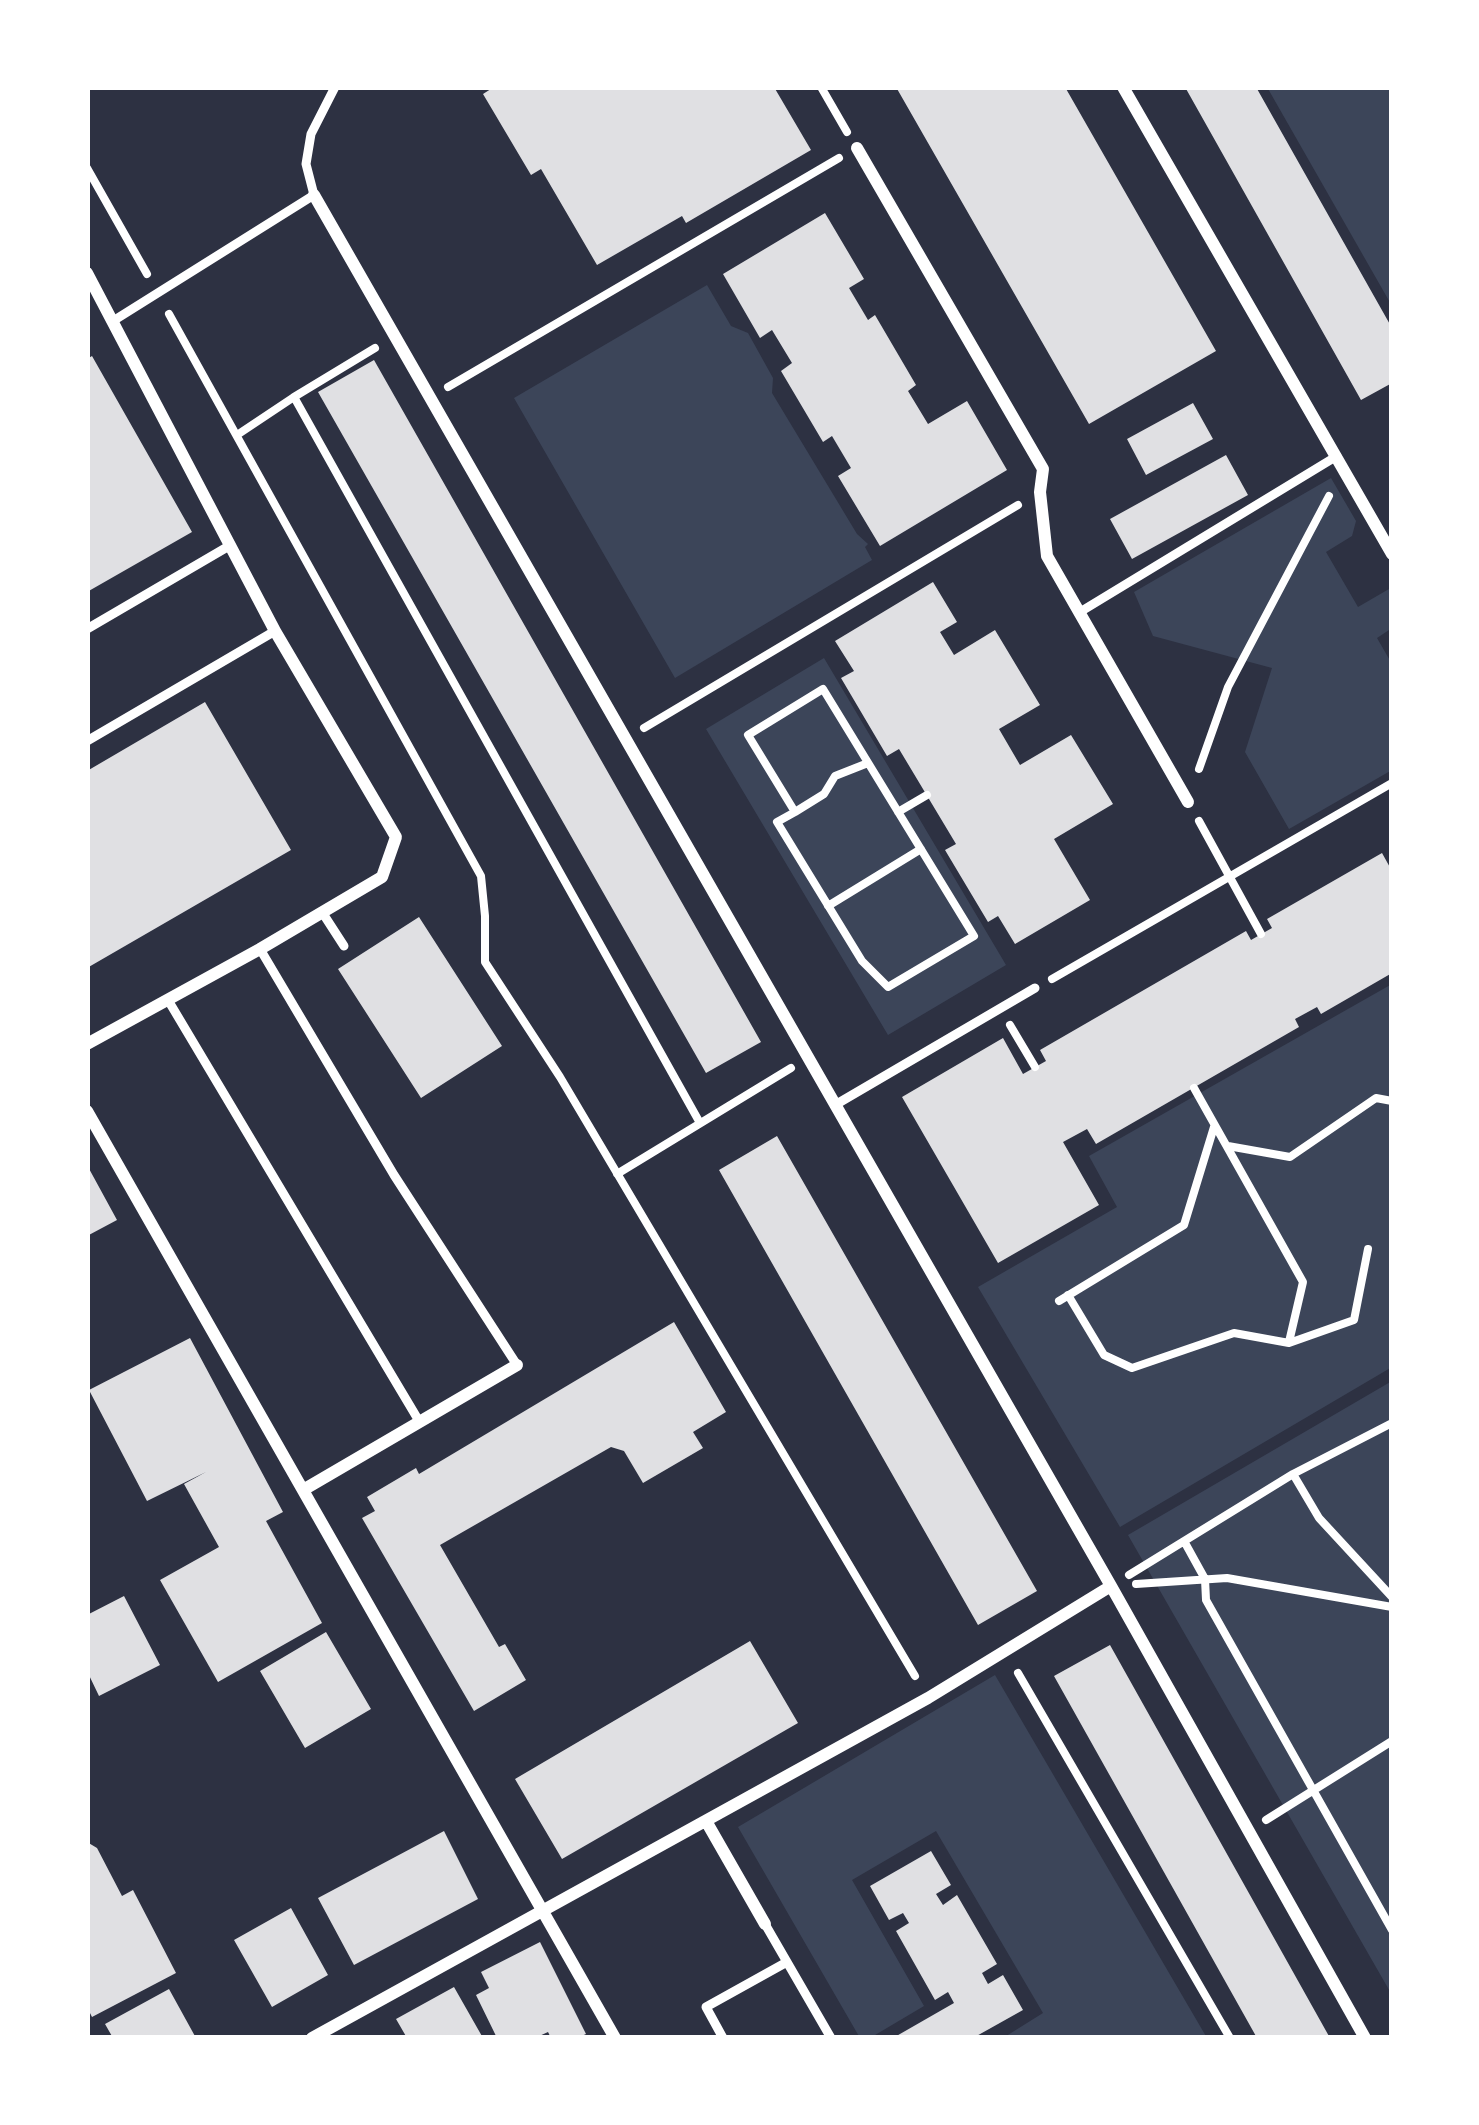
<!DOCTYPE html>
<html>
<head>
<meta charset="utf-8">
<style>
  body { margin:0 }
  #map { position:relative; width:1479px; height:2125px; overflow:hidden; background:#2d3142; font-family:"Varela Round",sans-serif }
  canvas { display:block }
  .frame { position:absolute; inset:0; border:90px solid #fff; pointer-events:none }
</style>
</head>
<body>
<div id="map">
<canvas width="1479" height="2125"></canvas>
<div class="frame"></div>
</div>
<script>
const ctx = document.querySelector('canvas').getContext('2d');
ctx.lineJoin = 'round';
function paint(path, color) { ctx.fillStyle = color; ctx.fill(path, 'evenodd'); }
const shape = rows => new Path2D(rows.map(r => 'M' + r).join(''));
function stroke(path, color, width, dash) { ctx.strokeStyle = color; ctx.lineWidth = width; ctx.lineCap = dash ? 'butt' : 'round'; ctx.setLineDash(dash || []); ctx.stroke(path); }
paint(shape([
  [1267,87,1392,87,1392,306],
  [707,285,731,326,748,333,773,378,772,393,857,534,868,544,865,547,872,560,675,678,514,398],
  [1331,478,1356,521,1352,536,1326,552,1358,607,1389,589,1392,591,1392,628,1377,638,1392,664,1392,770,1289,829,1245,752,1272,668,1153,636,1134,592],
  [824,658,1006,965,888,1035,706,729],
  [1392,984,1392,1367,1120,1527,978,1287,1117,1207,1089,1156],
  [1392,1381,1392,1995,1128,1535],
  [995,1675,1207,2038,1003,2038,1043,2013,936,1831,852,1880,924,2006,870,2038,860,2038,738,1827]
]), '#3c4559');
paint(shape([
  [494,87,774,87,811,150,686,223,682,216,597,265,541,169,531,175,483,94],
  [896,87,1065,87,1216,351,1089,424],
  [1185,87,1256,87,1392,328,1392,383,1361,400],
  [825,213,864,279,849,288,868,320,875,315,916,385,908,391,928,424,967,401,1007,470,880,546,838,476,851,468,832,436,823,442,781,371,792,363,772,330,760,338,723,274],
  [92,356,192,532,87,592,87,359],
  [374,360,761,1042,706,1073,318,392],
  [1193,403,1213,439,1146,475,1127,439],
  [1226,455,1248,495,1132,559,1110,519],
  [933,582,957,622,940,632,954,655,995,630,1040,705,999,729,1020,765,1071,735,1113,804,1054,839,1090,900,1015,944,998,916,988,922,945,850,956,844,899,749,887,756,841,678,854,671,835,641],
  [205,702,291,850,87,968,87,771],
  [1382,853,1392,871,1392,973,1321,1014,1317,1007,1295,1019,1299,1027,1096,1144,1087,1129,1063,1142,1099,1205,998,1263,902,1097,1003,1038,1023,1074,1046,1061,1040,1050,1246,931,1251,940,1272,928,1267,919],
  [419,917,502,1046,421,1098,338,969],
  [777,1136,1037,1591,978,1625,719,1170],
  [87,1165,117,1220,87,1236],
  [674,1322,726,1412,693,1432,703,1448,643,1483,624,1451,611,1447,440,1545,499,1647,505,1644,526,1680,474,1711,362,1518,375,1511,367,1497,416,1468,419,1474],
  [190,1338,283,1512,266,1521,322,1623,218,1682,160,1580,219,1547,184,1484,206,1472,147,1501,89,1390],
  [124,1596,160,1665,99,1696,87,1671,87,1615],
  [326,1632,371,1709,305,1748,260,1671],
  [750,1641,798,1723,562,1859,515,1779],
  [1110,1645,1330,2038,1257,2038,1054,1676],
  [444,1831,478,1899,354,1965,318,1898],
  [87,1842,97,1848,122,1896,133,1890,176,1973,92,2017,87,2007],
  [931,1851,951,1885,936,1894,943,1905,957,1895,997,1964,982,1973,988,1984,1003,1975,1023,2010,973,2038,893,2038,954,2003,948,1992,935,2000,896,1931,909,1923,903,1913,889,1920,870,1886],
  [291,1908,328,1975,272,2007,234,1940],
  [540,1942,586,2034,577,2038,551,2038,548,2032,535,2038,497,2038,476,1995,489,1988,481,1972],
  [454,1987,483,2038,407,2038,396,2019],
  [169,1989,196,2038,113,2038,105,2024]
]), '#e0e0e3');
stroke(shape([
  [821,87,847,132],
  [87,168,147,274],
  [169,314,481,876,485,916,485,962,560,1077,915,1676],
  [448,387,839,158],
  [294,397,375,348],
  [237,435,294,397,700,1123],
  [823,689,974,936,888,987,862,961,777,822,795,812,748,735,823,689],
  [644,728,1018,505],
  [1199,769,1228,687,1329,496],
  [795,812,824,794,835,776,868,763],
  [898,812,927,795],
  [1199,821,1261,934],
  [828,906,921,849],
  [1052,979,1392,783],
  [1010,1025,1035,1067],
  [1194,1088,1303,1282,1289,1342],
  [1228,1146,1290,1157,1376,1098,1392,1101],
  [617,1174,791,1068],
  [1068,1295,1104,1355,1132,1368,1234,1333,1289,1343,1354,1320,1368,1249],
  [1059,1301,1184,1225,1214,1127],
  [1293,1474,1319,1518,1392,1597],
  [1184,1541,1205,1579,1206,1600,1392,1930],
  [1129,1575,1293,1474,1392,1423],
  [1136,1584,1227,1578,1392,1607],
  [1018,1673,1230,2038],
  [1266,1820,1392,1741]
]), '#fff', 8);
stroke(shape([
  [113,321,314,195,306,164,311,134,335,87],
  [1080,612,1337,456],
  [87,629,229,546],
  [87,741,275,631],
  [322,912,344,946],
  [260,949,394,1175,517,1365],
  [168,1000,419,1421],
  [835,1105,1035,988],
  [765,1924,831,2038],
  [723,2038,706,2007,787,1962]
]), '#fff', 9);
stroke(shape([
  [1123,87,1392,554],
  [857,148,1043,469,1040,492,1047,556,1188,802],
  [314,195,1111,1586,1365,2038],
  [87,273,275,631,396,837,382,877,260,949,87,1044],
  [87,1111,615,2038],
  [303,1490,517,1365],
  [706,1821,765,1924],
  [312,2038,928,1698,1111,1586]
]), '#fff', 12);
</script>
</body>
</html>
